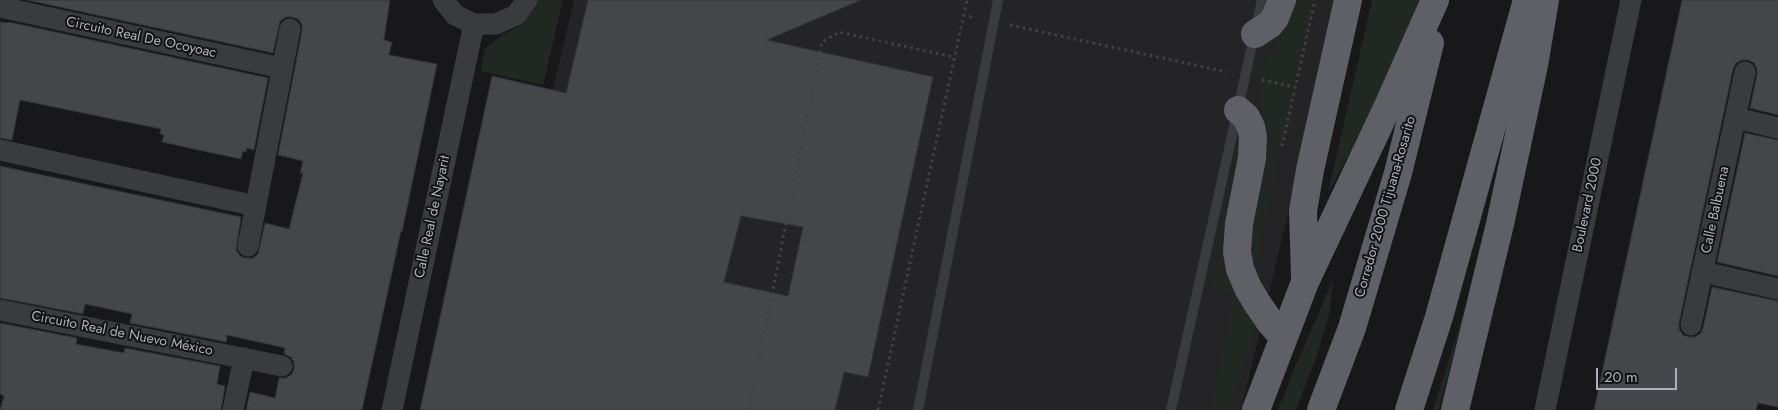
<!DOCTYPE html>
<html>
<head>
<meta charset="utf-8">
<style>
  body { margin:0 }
  #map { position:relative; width:1778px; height:410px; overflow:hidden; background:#18181a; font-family:Jost,sans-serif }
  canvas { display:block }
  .scale { position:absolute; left:1596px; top:368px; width:81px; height:22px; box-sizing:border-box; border:2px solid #acb0b8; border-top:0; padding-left:6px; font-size:15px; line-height:18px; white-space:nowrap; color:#acb0b8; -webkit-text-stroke:4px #131315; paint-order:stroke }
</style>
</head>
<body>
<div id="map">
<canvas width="1778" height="410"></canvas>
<div class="scale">20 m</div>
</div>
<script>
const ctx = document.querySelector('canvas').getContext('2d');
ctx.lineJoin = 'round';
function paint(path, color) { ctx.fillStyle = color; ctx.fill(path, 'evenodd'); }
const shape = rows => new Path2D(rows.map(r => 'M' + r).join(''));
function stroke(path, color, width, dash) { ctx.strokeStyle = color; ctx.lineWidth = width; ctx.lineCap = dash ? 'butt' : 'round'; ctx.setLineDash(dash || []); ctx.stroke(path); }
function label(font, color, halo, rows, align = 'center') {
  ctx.font = font + ' Jost,sans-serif'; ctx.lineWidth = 4; ctx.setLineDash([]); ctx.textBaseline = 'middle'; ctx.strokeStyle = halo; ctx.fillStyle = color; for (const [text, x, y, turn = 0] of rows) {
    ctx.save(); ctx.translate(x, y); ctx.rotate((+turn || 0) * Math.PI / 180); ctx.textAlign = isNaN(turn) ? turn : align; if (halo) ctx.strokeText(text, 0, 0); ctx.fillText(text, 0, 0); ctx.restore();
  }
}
paint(shape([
  [574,0,1339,0,1241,410,477,410]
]), '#242427');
paint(shape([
  [538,0,563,0,543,85,481,71,485,49,501,36,521,25,536,6],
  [1296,0,1315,0,1256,264,1248,248,1253,212,1271,138,1257,94,1262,68,1286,29],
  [1372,0,1421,0,1412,25,1358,138,1328,193],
  [1221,245,1223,262,1234,293,1249,314,1254,325,1253,335,1230,410,1210,410,1234,293,1212,288],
  [1333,280,1330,311,1317,355,1296,410,1278,410,1295,367],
  [1467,302,1439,410,1433,410]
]), '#212821');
const building = shape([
  [27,0,390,0,384,40,392,42,389,55,437,64,402,232,401,231,362,410,246,410,250,392,275,398,279,378,286,378,292,374,294,369,294,362,291,357,284,354,285,348,227,335,226,342,130,323,132,314,85,304,83,314,0,298,0,166,241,217,236,250,240,256,246,258,253,258,258,254,265,223,289,229,303,173,300,173,303,161,278,155,302,31,302,24,298,19,292,17,286,17,280,21,273,53,27,0],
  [588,0,861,0,767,40,933,77,868,377,844,372,835,410,420,410,492,76,566,93,588,0],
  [741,216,803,227,788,296,724,282,741,216],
  [1682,0,1778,0,1778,115,1750,108,1757,75,1757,69,1754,63,1748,60,1742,60,1736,63,1733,69,1679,323,1679,329,1683,335,1689,337,1694,337,1700,334,1703,328,1712,287,1778,301,1778,407,1758,403,1756,410,1594,410,1682,0],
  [0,22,8,23,9,22,268,78,254,150,247,148,246,152,243,151,241,159,203,151,162,142,164,135,160,134,161,129,20,100,12,140,0,138,0,22],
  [1745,133,1778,140,1778,276,1717,262,1745,133],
  [0,323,77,338,76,344,124,353,125,348,220,366,217,384,225,386,221,410,0,410,4,396,0,394,0,323]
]);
paint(building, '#45464a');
stroke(building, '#323336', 1);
stroke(shape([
  [963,15,975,18],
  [1010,25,1227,72],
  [1262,80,1295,87],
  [1282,146,1315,0],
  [749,410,822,42,839,32,954,57],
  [878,410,967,0]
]), '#404246', 3, [2.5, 4]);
stroke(shape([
  [918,410,998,0],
  [1171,410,1262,0]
]), '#3a3b3f', 10);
stroke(shape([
  [443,0,455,15,474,24,496,24,516,15,527,0],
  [0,7,282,68],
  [1736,118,1778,128],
  [0,150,256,206],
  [248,246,290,29],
  [1703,272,1778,289],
  [0,310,282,366],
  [1691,325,1745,72],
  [233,410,244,358],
  [392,410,474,24],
  [1545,410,1631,0]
]), '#3a3b3f', 21);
stroke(shape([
  [1255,34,1270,24,1275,18,1282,0],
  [1238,110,1246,117,1251,127,1253,137,1252,158,1239,224,1237,252,1240,269,1248,288,1257,303,1270,322,1283,337],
  [1305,276,1303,211,1310,170,1348,0],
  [1256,410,1305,282,1388,106,1435,0],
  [1321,410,1352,328,1398,173,1430,43],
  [1409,410,1439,317,1527,0],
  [1455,410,1500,224,1534,65,1545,0]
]), '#5e6066', 28);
label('14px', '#acb0b8', '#131315', [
  ["Circuito Real De Ocoyoac",141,38,12],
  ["Boulevard 2000",1588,205,-78],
  ["Corredor 2000 Tijuana-Rosarito",1386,207,-74],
  ["Calle Balbuena",1716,210,-78],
  ["Calle Real de Nayarit",433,217,-78],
  ["Circuito Real de Nuevo México",122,334,11]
]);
</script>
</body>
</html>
